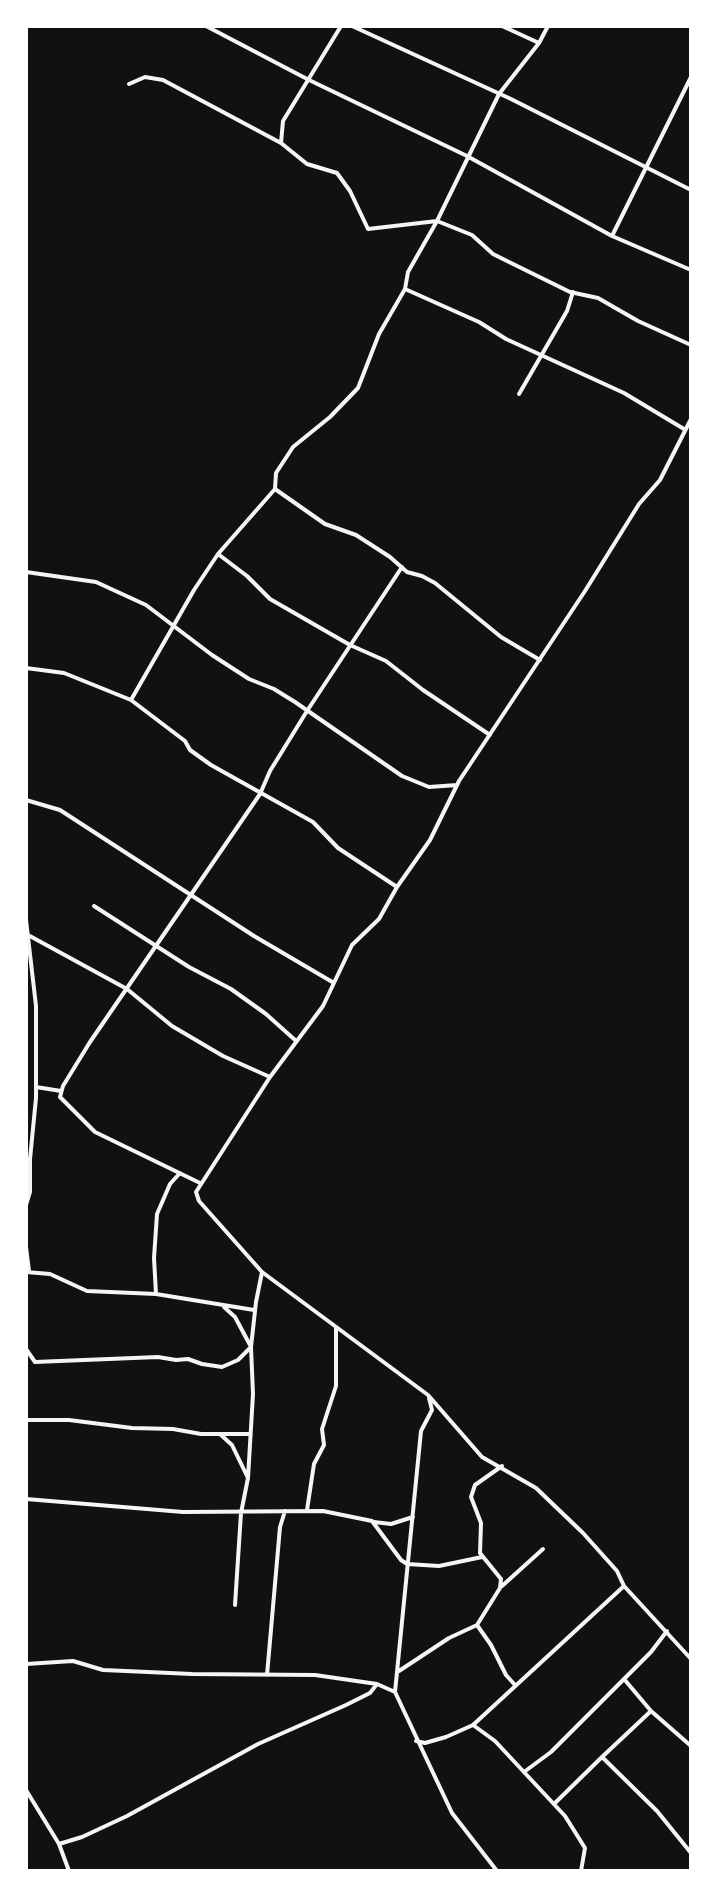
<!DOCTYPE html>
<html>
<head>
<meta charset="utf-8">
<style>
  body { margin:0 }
  #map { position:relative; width:717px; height:1897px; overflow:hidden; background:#111; font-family:"Public Sans",sans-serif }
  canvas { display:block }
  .frame { position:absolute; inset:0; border:28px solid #fff; pointer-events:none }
</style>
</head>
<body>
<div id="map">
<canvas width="717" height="1897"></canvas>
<div class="frame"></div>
</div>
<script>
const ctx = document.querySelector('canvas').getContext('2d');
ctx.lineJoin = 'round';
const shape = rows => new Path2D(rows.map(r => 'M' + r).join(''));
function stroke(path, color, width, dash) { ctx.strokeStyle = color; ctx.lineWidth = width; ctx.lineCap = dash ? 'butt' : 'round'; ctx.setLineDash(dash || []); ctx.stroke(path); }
stroke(shape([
  [206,26,309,80,467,156,612,236,691,270],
  [352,26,511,99,691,190],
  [502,26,539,43],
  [129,84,145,77,163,80,281,143,307,164,337,173,350,191,368,229,437,221,472,235,493,254,507,261,570,292,598,298,638,321,691,345],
  [281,143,283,121,341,26],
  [612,236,691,77],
  [405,289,479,322,506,339,624,393,684,429],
  [519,394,567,311,573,292],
  [691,419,660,480,639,504,585,591,459,781,430,840,397,887,379,919,352,945,323,1006,270,1077,196,1192,199,1201,262,1272,428,1395,482,1457,536,1488,583,1533,617,1571,624,1586,691,1659],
  [275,489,325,524,356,535,390,557,407,572,422,576,435,583,501,637,540,660],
  [218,554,247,576,270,599,350,645,386,661,423,690,490,735],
  [26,572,96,582,146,605,212,655,249,679,274,689,295,702,402,776,429,787,457,785],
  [26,668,64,673,131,700,185,741,190,750,211,765,313,822,338,848,397,887],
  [131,700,194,590,218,554,275,489,276,473,293,447,330,417,358,388,379,334,405,289,408,272,437,221,499,94,539,43,548,26],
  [26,800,60,810,254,936,334,983],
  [94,906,189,967,231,989,266,1014,295,1040],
  [26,920,36,1006,36,1098,30,1159,30,1192,26,1205],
  [28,935,127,989,172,1026,223,1056,270,1077],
  [36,1087,61,1091],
  [200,1183,95,1132,60,1097,63,1086,90,1042,260,794,270,771,307,711,402,567],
  [26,1247,29,1271],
  [26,1272,50,1274,87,1291,156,1294,254,1310],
  [156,1294,154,1258,157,1214,170,1184,180,1173],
  [224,1307,235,1317,250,1345],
  [26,1319,26,1330],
  [26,1349,35,1362,158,1357,176,1360,188,1359,202,1364,222,1367,238,1360,251,1347],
  [429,1398,432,1410,421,1431,395,1692,452,1813,497,1871],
  [26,1420,69,1420,132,1428,173,1429,201,1434,249,1434],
  [221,1435,232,1445,248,1478],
  [26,1499,183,1512,323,1511,372,1521,401,1560,407,1564,439,1566,482,1557],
  [307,1510,314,1464,324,1445,322,1429,336,1386,336,1328],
  [374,1522,391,1524,413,1517],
  [502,1586,543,1549],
  [235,1605,241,1513,248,1478,253,1394,251,1347,256,1302,262,1272],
  [477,1625,491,1645,506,1675,515,1685],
  [26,1664,73,1661,103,1670,192,1674,315,1675,377,1684,395,1692],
  [399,1671,449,1638,477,1625,500,1588,501,1579,480,1553,481,1523,471,1497,475,1485,502,1466],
  [267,1675,280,1527,285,1511],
  [624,1679,651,1711],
  [416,1741,425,1743,446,1737,473,1725],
  [602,1757,651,1711,691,1746],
  [524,1772,551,1752,651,1652,667,1631],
  [26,1790,59,1844,69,1871],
  [555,1803,602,1757,657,1811,691,1853],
  [59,1844,82,1837,127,1816,258,1744,346,1705,370,1693,377,1684],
  [581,1871,585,1848,565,1816,495,1741,473,1725,624,1586]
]), '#f5f5f5', 4);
</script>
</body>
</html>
